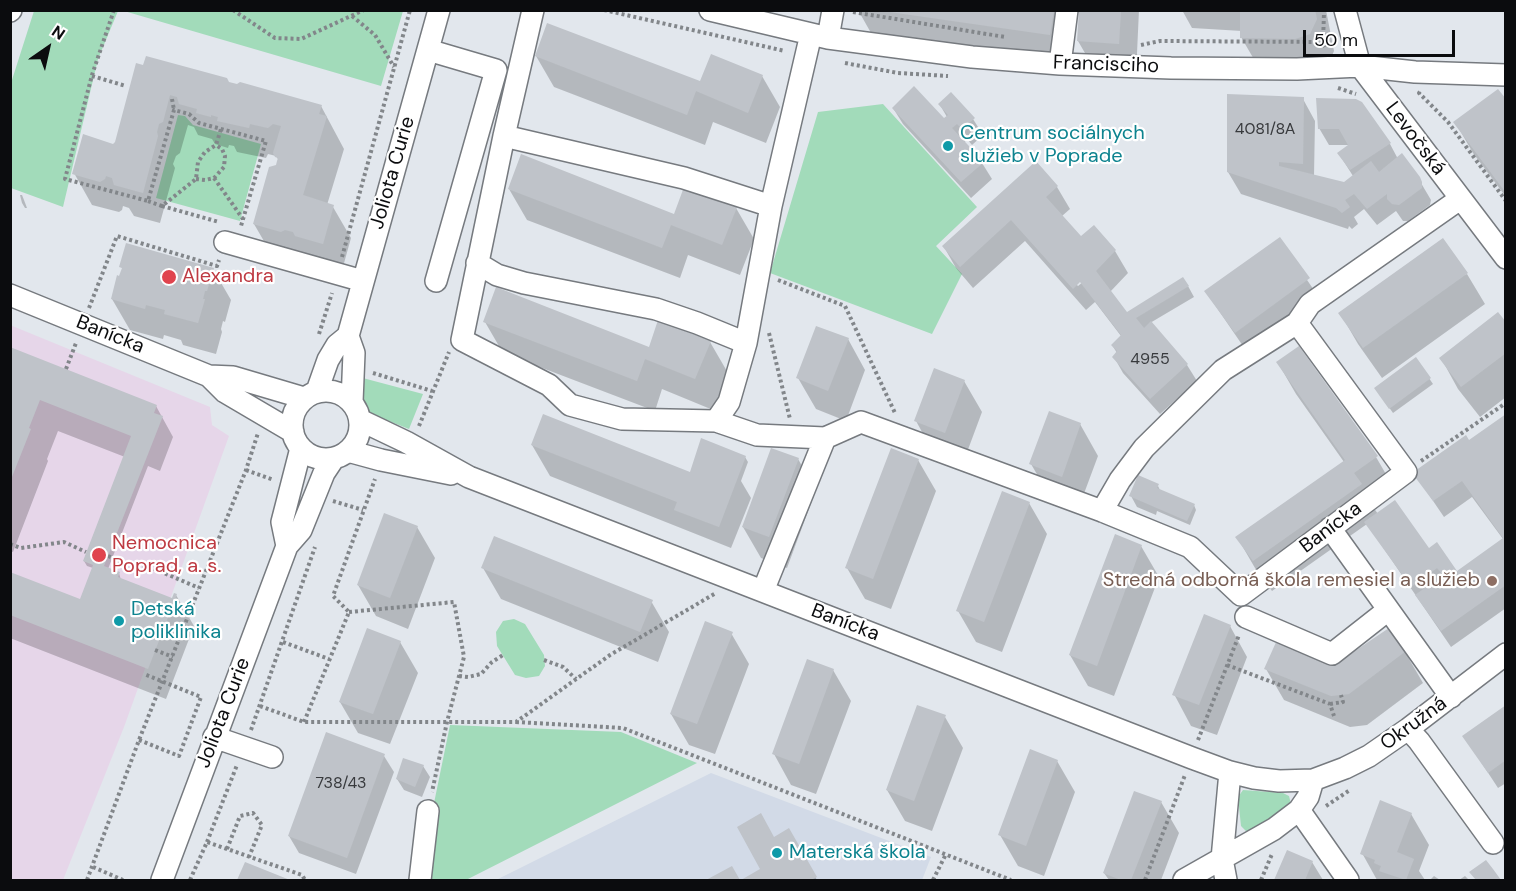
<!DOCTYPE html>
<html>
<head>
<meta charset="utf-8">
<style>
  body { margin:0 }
  #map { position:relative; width:1516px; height:891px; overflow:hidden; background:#e2e7ed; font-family:"DM Sans",sans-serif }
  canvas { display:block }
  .frame { position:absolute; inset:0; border:12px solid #0b0c0e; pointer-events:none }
  .north { position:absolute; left:18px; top:18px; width:60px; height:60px; -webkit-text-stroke:4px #fff; paint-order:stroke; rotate:34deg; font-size:16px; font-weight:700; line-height:24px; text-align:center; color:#0b0c0e }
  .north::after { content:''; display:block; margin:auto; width:21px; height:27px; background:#0b0c0e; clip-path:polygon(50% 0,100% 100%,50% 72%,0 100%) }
  .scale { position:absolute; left:1303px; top:30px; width:152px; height:27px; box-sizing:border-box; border:3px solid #0b0c0e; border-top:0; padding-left:8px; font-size:18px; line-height:21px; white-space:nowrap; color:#0b0c0e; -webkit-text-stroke:4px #fff; paint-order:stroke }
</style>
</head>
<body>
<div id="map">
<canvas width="1516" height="891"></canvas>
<div class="frame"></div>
<div class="north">N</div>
<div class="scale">50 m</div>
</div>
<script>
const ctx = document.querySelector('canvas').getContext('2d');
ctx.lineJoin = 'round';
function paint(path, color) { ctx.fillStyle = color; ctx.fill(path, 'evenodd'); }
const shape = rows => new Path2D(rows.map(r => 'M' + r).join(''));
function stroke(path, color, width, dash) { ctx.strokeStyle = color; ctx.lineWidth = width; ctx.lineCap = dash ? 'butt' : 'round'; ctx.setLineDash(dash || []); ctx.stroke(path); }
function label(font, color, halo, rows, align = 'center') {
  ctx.font = font + ' "DM Sans",sans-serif'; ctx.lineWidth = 4.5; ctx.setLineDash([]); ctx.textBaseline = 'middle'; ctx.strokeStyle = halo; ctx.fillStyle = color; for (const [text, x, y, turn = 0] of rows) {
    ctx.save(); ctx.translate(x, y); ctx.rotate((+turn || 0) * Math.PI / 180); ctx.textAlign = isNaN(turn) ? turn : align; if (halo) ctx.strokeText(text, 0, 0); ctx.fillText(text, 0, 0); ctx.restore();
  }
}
paint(shape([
  [711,773,931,857,922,880,496,880]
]), '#d2dae7');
paint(shape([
  [10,325,210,407,212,425,229,436,124,727,63,880,11,880]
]), '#e6d6e9');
paint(shape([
  [34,11,118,11,98,59,63,207,11,188,11,83],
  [124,11,403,10,403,11,381,86],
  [883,104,977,207,936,246,962,274,932,334,770,273,818,112],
  [178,115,185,116,193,125,261,144,240,221,156,198],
  [359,377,423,394,409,429,361,410,354,397],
  [514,619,525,624,544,655,545,666,539,676,526,678,515,675,497,646,496,632,503,621],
  [450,725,621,732,697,763,466,880,424,880,433,808],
  [1243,790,1283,793,1289,796,1291,804,1248,833,1241,826,1238,797]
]), '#a2dbba');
paint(shape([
  [858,10,1057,10,1068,65,875,40],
  [1080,10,1139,10,1136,75,1096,72,1078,41],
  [1182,10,1326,10,1334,51,1328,65,1259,68,1241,37,1242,31,1192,28],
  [536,56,701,83,762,76,780,107,766,143,713,122,705,145,554,87],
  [137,65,228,83,321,106,344,149,327,205,333,207,351,238,341,274,272,255,254,224,277,166,279,161,276,156,268,154,266,158,237,152,234,146,229,145,228,148,215,144,212,139,198,135,194,127,188,125,180,153,176,156,173,164,175,168,160,223,134,216,129,208,123,206,122,210,119,212,92,205,74,173,116,143],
  [1303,99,1315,121,1314,176,1344,184,1353,176,1339,154,1351,145,1329,145,1319,128,1318,100,1390,144,1398,159,1421,183,1431,200,1430,205,1408,221,1403,221,1396,211,1377,225,1364,209,1354,217,1358,224,1352,229,1349,226,1348,229,1241,194,1228,172],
  [1506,102,1506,197,1473,153,1455,122],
  [940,105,973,119,983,135,972,145,967,139,964,143,982,163,992,179,971,198,903,124,893,108,944,121,947,117],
  [1036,163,1057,187,1070,209,1062,216,1081,238,1115,251,1128,273,1110,292,1126,314,1188,286,1194,297,1150,323,1187,365,1197,381,1160,414,1123,373,1114,357,1117,353,1112,345,1121,336,1095,302,1086,310,1025,241,973,288,956,268,944,247],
  [1095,272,1078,286,1076,284],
  [509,189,675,216,736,208,754,239,740,275,688,255,680,278,527,220],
  [20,195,22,195,24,200,27,208,25,208,22,203],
  [1279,239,1318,296,1245,349,1206,292],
  [121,266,213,269,231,300,225,322,223,321,221,329,222,332,216,354,183,345,181,340,164,335,163,339,130,330,112,299,123,270],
  [1467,274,1485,304,1382,378,1358,344,1340,313],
  [485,322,650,349,710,342,728,373,713,410,662,389,655,411,503,353],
  [1506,324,1506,397,1480,417,1458,389,1441,358],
  [848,339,865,370,846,421,816,409,798,378],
  [10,350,156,406,173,437,160,471,148,466,108,569,119,573,121,580,173,600,176,595,194,626,166,699,10,638,10,574,83,602,93,568,87,566,84,561,125,457,58,431,47,459,48,461,13,552,10,551],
  [1416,359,1433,384,1393,413,1379,393],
  [1278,363,1376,457,1394,488,1371,504,1378,514,1429,550,1457,573,1503,539,1472,497,1444,517,1414,473,1469,442,1506,415,1506,608,1451,647,1367,524,1272,591,1255,568,1237,537,1344,462,1296,394],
  [964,381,982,412,963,463,933,452,916,421],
  [1080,424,1098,456,1079,507,1049,495,1031,464],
  [532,445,691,473,745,457,748,462,741,481,751,498,731,548,550,476],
  [798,459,816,490,787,568,761,558,743,527],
  [918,460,936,491,891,609,865,599,847,568],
  [1158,486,1161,492,1194,505,1196,510,1190,525,1157,511,1156,515,1137,507,1131,496],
  [1029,503,1047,534,1002,652,976,642,958,611],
  [417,527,435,558,408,629,376,616,358,585],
  [1141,546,1159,577,1114,696,1088,686,1070,655],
  [483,568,651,601,669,632,658,662,501,599],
  [1230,626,1247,657,1217,735,1191,726,1174,694],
  [1389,630,1405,652,1423,683,1367,725,1350,727,1284,700,1266,669,1340,663],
  [731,633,749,664,715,754,689,745,671,714],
  [400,642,418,673,390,744,358,733,340,702],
  [833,670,851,701,816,794,791,785,774,754],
  [1506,707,1506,783,1498,788,1464,736],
  [945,717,963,748,932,831,905,821,887,790],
  [384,756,394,772,356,874,299,853,289,836],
  [1057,761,1075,792,1044,876,1018,866,1000,835],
  [423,766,430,777,422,797,404,790,397,779],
  [1161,802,1179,833,1161,880,1109,880,1104,873],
  [1411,814,1429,845,1419,871,1425,880,1377,880,1362,853],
  [789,831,817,880,744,880,762,870,774,839],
  [1288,852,1312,862,1323,880,1276,880],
  [245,864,286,880,239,880],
  [1434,876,1440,880,1430,880],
  [1465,876,1469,880,1459,880]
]), '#0003');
paint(shape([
  [876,10,1054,10,1050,35],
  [1079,10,1121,10,1119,44,1077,41],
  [1240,10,1315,10,1317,19,1310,34,1295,39,1240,38],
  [547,23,700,81,711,54,763,75,748,113,696,91,687,115,535,56],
  [146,56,227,78,229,82,237,84,240,82,322,105,319,114,327,116,303,195,334,205,323,244,295,236,293,232,285,230,281,232,253,224,269,167,276,165,277,161,278,158,275,157,273,153,281,126,273,124,268,128,250,124,249,128,217,121,218,117,211,115,211,117,196,113,197,109,179,104,177,97,170,95,163,122,159,124,157,132,158,136,143,193,114,185,112,178,106,176,105,179,100,182,72,174,83,134,113,144,115,142,136,63,143,65],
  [914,86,944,118,948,115,938,104,951,92,975,118,962,129,957,124,952,128,984,162,961,182,892,108],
  [1498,89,1506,99,1506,193,1453,122],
  [1227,94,1304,97,1303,164,1279,162,1279,166,1344,182,1371,161,1379,172,1402,153,1420,177,1422,182,1422,188,1399,205,1392,204,1387,199,1387,194,1367,209,1354,194,1345,200,1350,207,1342,213,1336,208,1227,172],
  [1316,98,1356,99,1362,102,1391,143,1350,170,1337,153,1348,145,1339,129,1318,129],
  [521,154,674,214,684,187,737,207,722,245,671,225,662,248,508,189],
  [1036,161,1058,186,1046,197,1081,236,1094,225,1116,250,1096,271,1127,312,1183,277,1189,286,1136,318,1144,328,1151,321,1188,364,1150,399,1112,357,1117,351,1111,345,1121,335,1080,282,1073,289,1011,220,960,267,942,246],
  [1280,237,1310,278,1235,333,1204,291],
  [1443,238,1468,273,1363,348,1338,313],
  [126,243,214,268,207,291,205,291,203,299,205,299,198,323,164,314,165,310,146,305,145,309,111,299,117,275,119,276,122,268,119,267],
  [496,287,649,347,658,320,711,341,695,379,645,359,637,381,483,322],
  [1498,312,1506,322,1506,353,1461,387,1439,358],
  [816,326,849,338,828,391,796,378],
  [1299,346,1378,456,1354,473,1362,484,1253,561,1235,537,1345,460,1276,362],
  [10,347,157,405,154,413,163,416,104,566,120,572,118,577,172,598,174,593,177,594,148,669,10,615,10,572,80,599,93,565,83,561,131,436,40,400,29,428,31,429,10,482],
  [1416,357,1431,378,1389,409,1374,388],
  [934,368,965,380,945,433,914,421],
  [1049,411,1081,423,1062,477,1029,464],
  [543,414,690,472,701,438,746,456,719,527,674,510,677,502,531,445],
  [1506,414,1506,585,1441,631,1415,595,1443,575,1437,568,1411,587,1364,522,1395,500,1429,548,1437,542,1457,571,1503,538,1462,481,1433,501,1412,473,1466,435,1469,440],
  [771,448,799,458,769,537,742,527],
  [891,448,919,459,873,579,845,568],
  [1138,475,1159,484,1157,488,1195,504,1187,521,1129,496],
  [1002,491,1030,502,984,622,956,611],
  [384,513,418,526,390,598,357,585],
  [1115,534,1142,545,1097,666,1069,655],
  [494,536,653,600,640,632,481,568],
  [1204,614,1231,625,1199,705,1172,695],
  [705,621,733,632,697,724,670,714],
  [367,628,401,641,373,714,339,702],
  [1389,628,1406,651,1349,694,1331,696,1264,669,1277,640,1340,661],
  [807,659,834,669,799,764,772,754],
  [917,705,946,715,914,801,886,790],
  [1506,705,1506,760,1488,773,1462,736],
  [326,732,385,754,347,858,288,836],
  [1030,749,1058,760,1026,846,998,835],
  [403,758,424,765,415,787,396,779],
  [1134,791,1162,801,1131,880,1121,880,1103,873],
  [1380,800,1412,813,1397,852,1414,859,1406,880,1379,871,1381,866,1374,863,1375,860,1360,854],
  [761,813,774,837,789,828,817,877,811,880,741,880,760,869,737,827],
  [1287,850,1313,861,1305,880,1274,880],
  [1486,860,1493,869,1501,880,1476,880,1469,872],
  [245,862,290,880,237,880],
  [732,866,740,880,706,880]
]), '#bfc3c9');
const minor = shape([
  [533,10,504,136,462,340,549,385,570,405,622,419,716,421,729,402,746,343,771,206,811,34],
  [710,10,828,38,972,57,1060,64,1171,68,1297,69,1360,66,1415,72,1506,75],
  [1345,10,1360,66,1506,258],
  [10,11,11,10],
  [828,38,833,10],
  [428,50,496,70,436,281],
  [1060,64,1067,10],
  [504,136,684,178,771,206],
  [225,242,363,281],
  [477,263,497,275,524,283,656,309,697,323,746,343],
  [10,295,209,376,233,377,304,398],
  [348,336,354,353,352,402],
  [209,376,225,392,293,432],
  '292 425a34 34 0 1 1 68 0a34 34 0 1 1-68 0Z',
  [317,391,328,360,337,345,348,336,439,10],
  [360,420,406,442,469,477,1192,758,1230,772,1254,778,1279,781,1313,780,1345,768,1369,756,1408,729,1506,654],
  [716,421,757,435,825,438],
  [348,451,381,460,451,474],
  [1102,511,1120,480,1144,448,1223,370,1297,323,1310,304,1460,199],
  [1330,528,1451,697],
  [287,546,282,522,301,448],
  [763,591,825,438,861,422,1102,511,1190,547,1241,595,1406,472,1297,323],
  [1246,617,1332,654,1388,610],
  [1408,729,1419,741,1493,843],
  [214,737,272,757],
  [1299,810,1348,880],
  [162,880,287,546,301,530,324,473,334,458],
  [420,880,428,811],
  [1184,880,1274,829,1299,810,1308,797,1313,780],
  [1226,880,1222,859,1230,772]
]);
stroke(minor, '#767a7f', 24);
stroke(shape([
  [114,10,92,75,65,179,148,201,174,110,189,114,199,123,266,141,241,226],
  [233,10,275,38,301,39,364,10],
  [604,10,785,51],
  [853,12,1005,37],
  [352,16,375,35,394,67],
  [1323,42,1324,13],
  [1141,45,1160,41,1323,42,1325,47],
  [845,63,898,73,948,76],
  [92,76,126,86],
  [1338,88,1356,94],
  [1420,92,1419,93,1448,122,1506,201],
  [172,99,174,110],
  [214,178,243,219],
  [196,179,205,180,214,178,224,167,225,156,222,149,216,145],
  [148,201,162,206,196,179,198,162,205,152,216,145,221,129],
  [162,206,219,222],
  [342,257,410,10],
  [778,280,845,306,895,413],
  [89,308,117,236,217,266,219,260],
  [769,333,790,419],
  [319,334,332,293],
  [66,369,76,343],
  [373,373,432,391],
  [419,426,449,352],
  [1421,461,1506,403],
  [246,470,274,480],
  [333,501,363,510],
  [10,544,21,548,64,542,86,552],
  [108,556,125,563,150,567,199,588],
  [172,606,189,614],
  [349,612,454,602,464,657,447,722,432,792],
  [283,642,329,659],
  [155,650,173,657],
  [544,660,563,667,576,679],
  [1227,665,1330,704,1334,716],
  [459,676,468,677,481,674,492,662,503,655],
  [1330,704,1343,702,1341,695],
  [260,706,304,722,516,722,610,655,716,593],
  [304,722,349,612,333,596,375,479],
  [516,722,623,728,1011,880],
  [251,730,315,547],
  [139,740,179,756,201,697,144,674],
  [1198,740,1239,635],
  [1326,806,1350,790],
  [207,842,237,765],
  [227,849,240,816,253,813,262,825,249,857],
  [93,867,123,880],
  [87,880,139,740,246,470,258,433],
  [190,880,207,842,302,875,305,880],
  [933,880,946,854],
  [1145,880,1185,775],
  [1261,880,1272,854]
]), '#82868a', 4, [3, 3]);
stroke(minor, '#fff', 21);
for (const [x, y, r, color] of [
  [948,146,6,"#0f9aa8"],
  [169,277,8,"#e0444e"],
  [99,555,8,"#e0444e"],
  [1492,581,6,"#8d6e63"],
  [119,621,6,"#0f9aa8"],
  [777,853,6,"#0f9aa8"]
]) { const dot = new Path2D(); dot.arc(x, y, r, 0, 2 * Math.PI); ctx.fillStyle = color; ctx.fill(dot); stroke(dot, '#fff', 2); }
label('16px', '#383a3d', null, [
  ["4081/8A",1265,130],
  ["4955",1150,360],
  ["738/43",341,784]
]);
label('20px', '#0b0c0e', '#fff', [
  ["Francisciho",1106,65,2],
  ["Levočská",1415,139,53],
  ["Joliota Curie",393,173,-74],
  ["Banícka",110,335,22],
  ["Banícka",1331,528,-37],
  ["Banícka",845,623,21],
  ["Joliota Curie",224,713,-69],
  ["Okružná",1414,724,-36]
]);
label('20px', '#0d838f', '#fff', [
  ["Centrum sociálnych",960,134],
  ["služieb v Poprade",960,157],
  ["Detská",131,610],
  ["poliklinika",131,633],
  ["Materská škola",789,853]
], 'left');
label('20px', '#be3a42', '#fff', [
  ["Alexandra",182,277],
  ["Nemocnica",112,544],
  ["Poprad, a. s.",112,567]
], 'left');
label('20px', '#785e54', '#fff', [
  ["Stredná odborná škola remesiel a služieb",1480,581]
], 'right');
</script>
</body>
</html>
